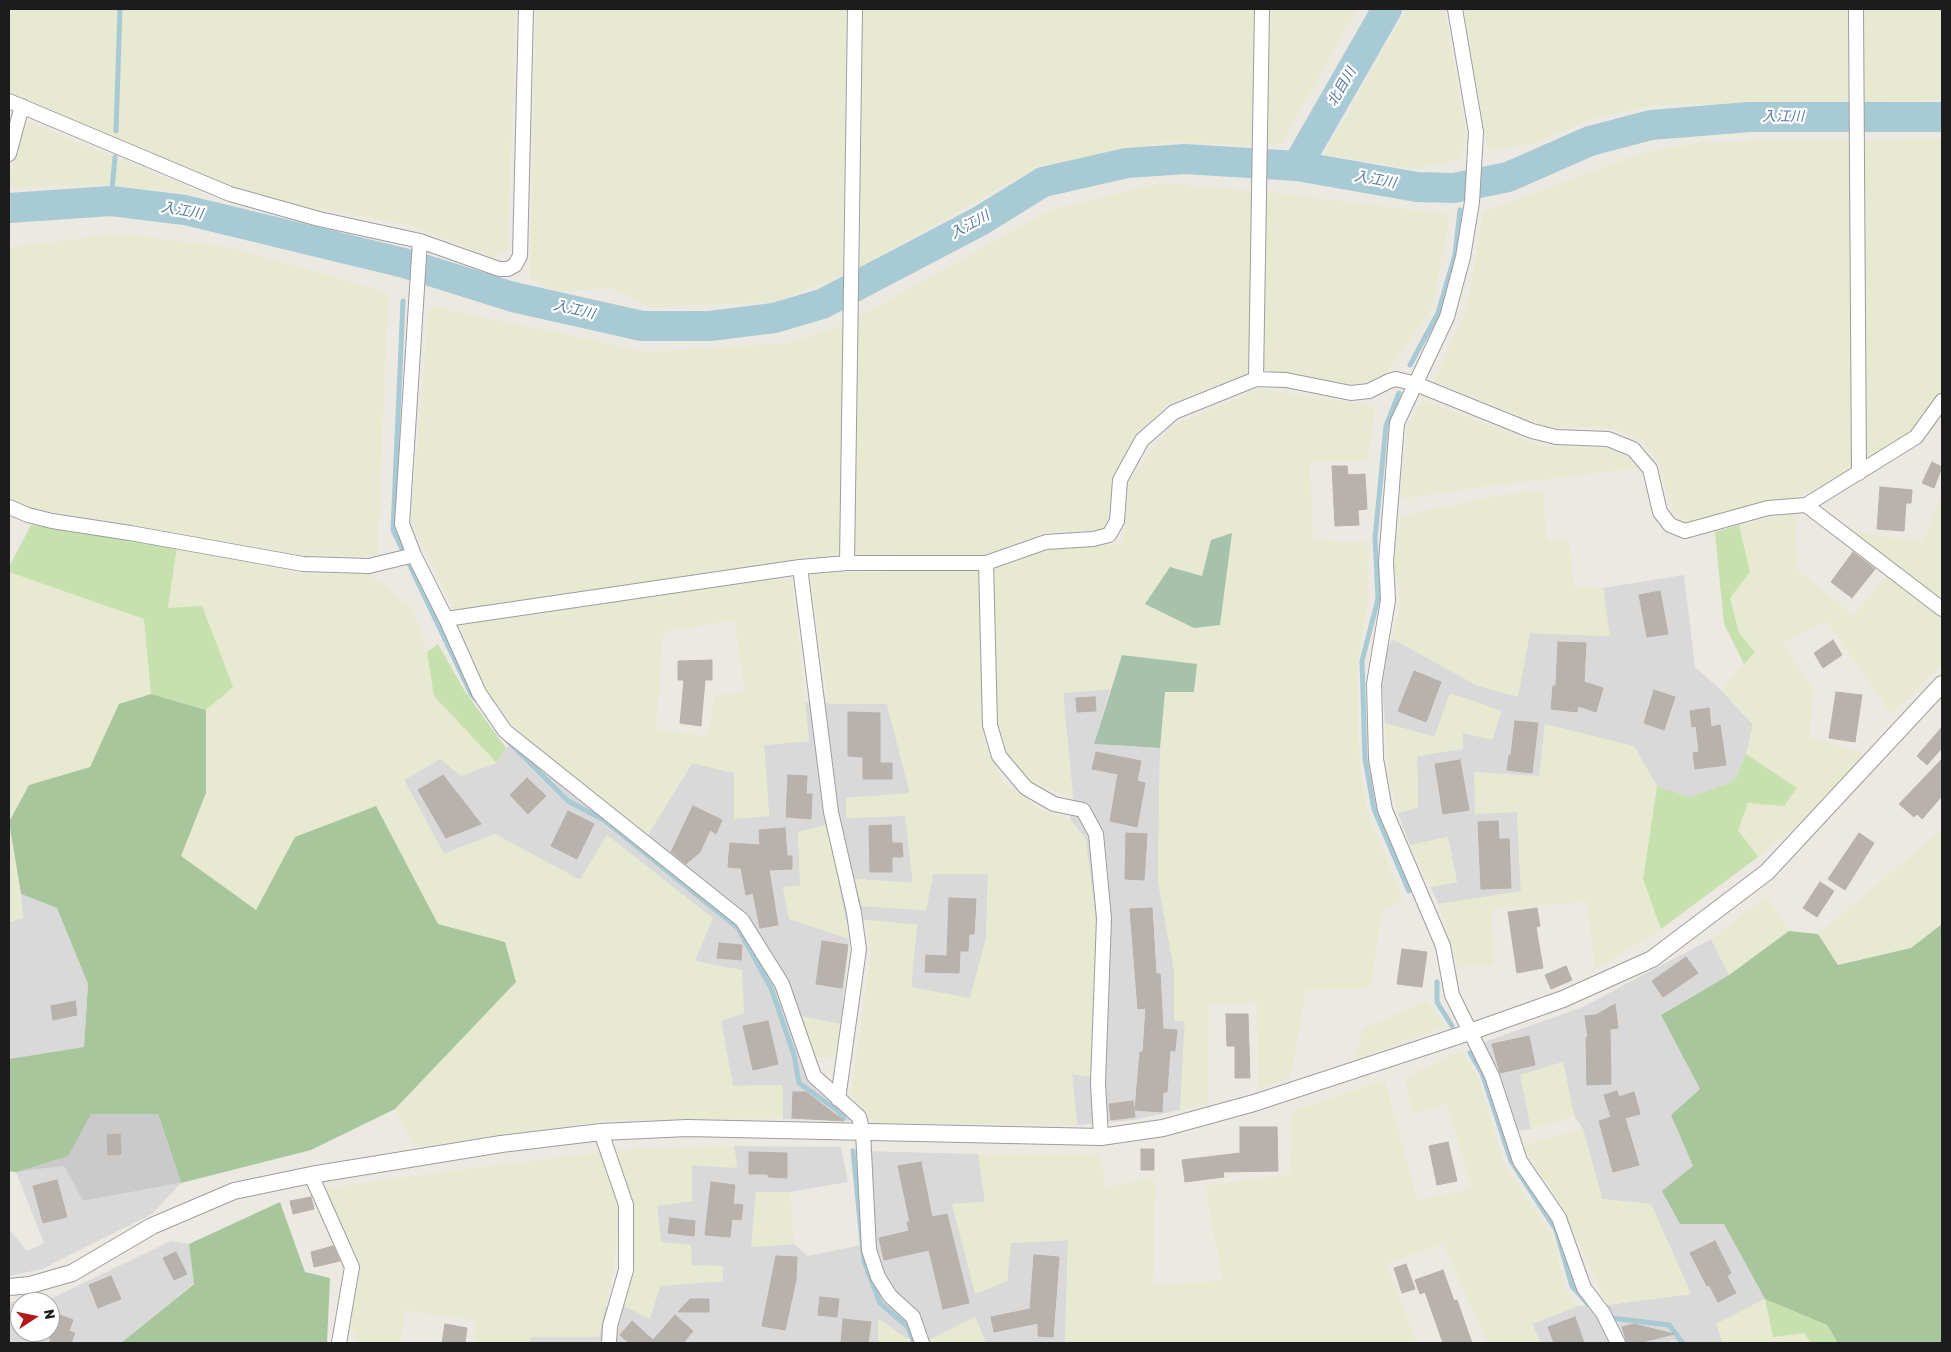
<!DOCTYPE html>
<html>
<head>
<meta charset="utf-8">
<style>
  body { margin:0 }
  #map { position:relative; width:1951px; height:1352px; overflow:hidden; background:#ece9e2; font-family:Rubik,sans-serif }
  canvas { display:block }
  .frame { position:absolute; inset:0; border:10px solid #1c1c1c; pointer-events:none }
  .north { position:absolute; left:10px; top:1292px; width:50px; height:50px; box-sizing:border-box; background:#fff; border:1px solid #a4a4a4; border-radius:50%; rotate:79deg; font-size:14px; font-weight:700; line-height:20px; text-align:center; color:#1c1c1c }
  .north::after { content:''; display:block; margin:auto; width:18px; height:22px; background:#af1a18; clip-path:polygon(50% 0,100% 100%,50% 72%,0 100%) }
</style>
</head>
<body>
<div id="map">
<canvas width="1951" height="1352"></canvas>
<div class="frame"></div>
<div class="north">N</div>
</div>
<script>
const ctx = document.querySelector('canvas').getContext('2d');
ctx.lineJoin = 'round';
function paint(path, color) { ctx.fillStyle = color; ctx.fill(path, 'evenodd'); }
const shape = rows => new Path2D(rows.map(r => 'M' + r).join(''));
function stroke(path, color, width, dash) { ctx.strokeStyle = color; ctx.lineWidth = width; ctx.lineCap = dash ? 'butt' : 'round'; ctx.setLineDash(dash || []); ctx.stroke(path); }
function label(font, color, halo, rows, align = 'center') {
  ctx.font = font + ' Rubik,"Noto Sans JP",sans-serif'; ctx.lineWidth = 4.5; ctx.setLineDash([]); ctx.textBaseline = 'middle'; ctx.strokeStyle = halo; ctx.fillStyle = color; for (const [text, x, y, turn = 0] of rows) {
    ctx.save(); ctx.translate(x, y); ctx.rotate((+turn || 0) * Math.PI / 180); ctx.textAlign = isNaN(turn) ? turn : align; if (halo) ctx.strokeText(text, 0, 0); ctx.fillText(text, 0, 0); ctx.restore();
  }
}
paint(shape([
  [1684,575,1695,667,1721,690,1753,725,1746,754,1734,781,1690,797,1657,786,1633,746,1539,777,1474,772,1517,812,1521,892,1439,904,1430,887,1457,882,1448,837,1410,845,1398,813,1418,807,1417,756,1463,749,1463,733,1502,712,1434,737,1385,723,1380,661,1393,639,1478,686,1530,633,1609,636,1603,588],
  [1110,689,1094,744,1160,748,1158,881,1174,969,1174,1020,1185,1020,1180,1110,1133,1120,1077,1125,1072,1074,1091,1077,1086,839,1070,819,1073,797,1063,693],
  [805,702,887,704,910,794,847,798,847,818,905,815,913,883,855,879,862,906,926,910,933,874,988,874,986,939,970,999,911,987,917,925,866,920,846,922,827,825,798,832,801,886,783,887,789,919,849,939,841,1024,800,1017,815,1057,816,1090,853,1121,783,1119,783,1085,733,1086,721,1021,695,962,607,835,580,880,495,834,444,854,404,780,440,759,497,763,506,748,523,735,648,835,692,763,734,773,769,816,764,745,809,741],
  [21,894,57,908,88,984,84,1047,9,1059,9,922,23,918],
  [1711,939,1729,975,1661,1015,1700,1089,1671,1115,1693,1166,1681,1224,1724,1223,1765,1299,1716,1324,1723,1343,1676,1343,1674,1340,1666,1343,1541,1343,1532,1324,1578,1306,1607,1305,1691,1294,1651,1204,1602,1199,1583,1129,1574,1116,1563,1062,1521,1075,1531,1129,1516,1131,1484,1042,1583,1007],
  [734,1146,841,1147,848,1182,790,1192,756,1192,752,1247,794,1244,808,1256,866,1244,860,1151,978,1154,985,1202,953,1204,1007,1281,1011,1243,1068,1240,1065,1343,986,1343,975,1317,929,1340,906,1338,879,1319,878,1343,528,1343,530,1337,599,1337,605,1307,624,1306,650,1318,660,1286,723,1281,692,1265,661,1242,657,1206,692,1165,737,1167],
  [64,1166,83,1201,181,1183,152,1214,42,1269,9,1276,9,1229,27,1251,44,1243,16,1172],
  [171,1241,189,1244,194,1283,121,1343,9,1343,9,1302,48,1300],
  [20,1302,50,1302,50,1332,20,1332]
]), '#dad9d9');
paint(shape([
  [152,1097,181,1183,83,1201,64,1166,16,1172,9,1171,9,1113]
]), '#cacaca');
paint(shape([
  [9,9,516,9,507,251,491,257,409,225,260,198,9,92],
  [536,9,847,9,842,275,775,302,649,307,614,288,558,291,530,279],
  [863,9,1255,9,1252,145,1165,142,1040,165,860,267],
  [1271,9,1357,9,1281,145,1266,145],
  [1407,9,1444,9,1465,128,1462,159,1417,169,1324,155],
  [1463,9,1850,9,1849,102,1654,105,1592,119,1535,143,1488,151],
  [1864,9,1942,9,1942,100,1864,102],
  [26,121,204,194,106,185,9,187,9,180],
  [1942,139,1942,392,1911,437,1802,495,1687,523,1672,510,1660,465,1644,442,1612,428,1544,426,1434,381,1467,308,1483,212,1646,152,1705,142],
  [1163,183,1253,191,1249,373,1168,404,1137,433,1113,476,1106,529,1043,533,980,557,854,554,857,318,1050,210],
  [1266,192,1450,215,1431,310,1384,375,1354,385,1263,370],
  [121,234,233,248,388,293,377,556,301,555,31,508,9,498,9,247],
  [429,306,648,352,789,343,843,325,840,553,454,610,411,521],
  [1262,389,1375,407,1368,460,1310,462,1313,541,1367,542,1368,604,1357,664,1359,761,1367,812,1403,900,1382,910,1370,988,1306,990,1290,1079,1258,1088,1257,1002,1209,1004,1208,1104,1180,1110,1185,1021,1174,1021,1174,969,1158,881,1160,748,1165,691,1122,655,1110,689,1063,693,1073,797,1034,785,1007,755,998,728,994,567,1046,549,1123,544,1130,480,1171,426],
  [1423,400,1542,446,1613,448,1640,468,1494,485,1400,499,1408,426],
  [1543,491,1547,541,1569,541,1574,587,1603,588,1610,636,1530,633,1518,697,1478,686,1393,639,1401,601,1394,566,1401,516,1503,495],
  [1942,494,1942,600,1848,531,1923,542],
  [1795,513,1797,570,1854,616,1886,575,1942,618,1942,665,1891,714,1827,621,1782,643,1813,688,1809,737,1864,754,1799,824,1758,857,1738,830,1748,803,1784,806,1797,788,1746,754,1753,725,1721,690,1755,652,1739,633,1730,598,1750,572,1739,525],
  [177,547,304,574,369,574,412,608,427,652,434,695,497,763,461,776,440,759,404,780,444,854,495,834,580,880,607,835,713,918,695,961,742,970,744,1013,721,1021,733,1086,783,1085,783,1119,609,1120,414,1147,395,1109,516,982,505,942,438,924,376,806,295,837,256,910,180,856,206,793,206,710,233,687,168,608],
  [980,569,983,737,1002,781,1042,811,1070,819,1086,839,1096,922,1092,1077,1072,1074,1077,1125,875,1123,851,1095,871,956,866,920,917,925,911,987,970,998,986,939,988,874,933,874,926,910,862,906,854,879,913,883,905,816,846,818,846,798,910,793,887,704,829,704,810,573],
  [9,572,144,619,151,694,119,704,90,767,29,785,9,822,23,918,9,922],
  [792,579,809,741,764,745,769,816,734,819,734,773,692,763,648,835,523,735,491,701,460,626,733,584],
  [735,620,745,693,715,695,707,737,656,729,663,632],
  [1450,693,1502,711,1492,740,1463,733,1463,749,1417,756,1418,807,1398,813,1389,777,1385,723,1434,737],
  [1545,724,1634,746,1657,786,1643,879,1661,929,1595,969,1587,902,1492,909,1493,965,1458,967,1439,904,1521,891,1517,812,1475,814,1474,772,1539,776],
  [827,825,849,939,789,919,783,887,800,886,798,832],
  [1942,830,1942,924,1911,948,1838,965,1818,934],
  [1448,837,1457,882,1430,887,1410,845],
  [1767,896,1789,931,1729,975,1711,939],
  [1427,1001,1445,1027,1355,1059,1363,1029],
  [800,1016,841,1024,834,1058,815,1057],
  [1461,1051,1477,1075,1505,1166,1554,1237,1564,1288,1578,1306,1532,1324,1541,1343,1488,1343,1443,1244,1386,1263,1417,1343,1065,1343,1068,1240,1011,1243,1007,1281,975,1294,952,1204,985,1202,978,1154,1099,1154,1106,1187,1155,1177,1153,1286,1223,1280,1205,1186,1290,1174,1292,1111,1385,1080,1417,1200,1472,1189,1447,1104,1412,1114,1405,1077],
  [1563,1062,1574,1116,1531,1129,1520,1075],
  [1583,1129,1602,1199,1651,1204,1691,1294,1607,1305,1564,1210,1522,1146],
  [734,1146,737,1168,692,1165,692,1201,657,1206,661,1242,691,1245,692,1265,723,1266,723,1281,660,1286,650,1319,624,1306,634,1265,632,1205,617,1150],
  [600,1152,618,1208,614,1266,599,1337,531,1337,528,1343,474,1343,477,1321,405,1310,400,1343,361,1343,350,1327,360,1263,324,1188],
  [756,1192,790,1192,794,1244,751,1247],
  [1765,1299,1773,1337,1804,1333,1811,1343,1723,1343,1716,1324],
  [975,1317,986,1343,930,1343,929,1340],
  [878,1319,906,1338,908,1343,878,1343]
]), '#e7e9d0');
paint(shape([
  [31,525,177,547,168,608,202,606,233,687,206,710,151,694,144,619,9,572,9,567],
  [1739,525,1750,572,1730,598,1739,633,1755,652,1744,664,1724,624,1715,532],
  [438,644,464,690,506,748,497,763,434,696,427,652],
  [1746,754,1797,788,1784,806,1748,803,1738,830,1758,857,1661,929,1643,879,1657,786,1690,797,1734,781],
  [1765,1299,1827,1325,1838,1343,1811,1343,1804,1333,1773,1337]
]), '#c6e0ae');
paint(shape([
  [151,694,206,710,206,793,181,856,256,910,295,837,376,806,438,924,505,942,516,982,395,1109,311,1150,181,1183,158,1114,91,1114,68,1156,16,1172,9,1171,9,1059,84,1047,88,984,57,908,21,894,9,822,29,785,90,767,119,704],
  [1942,924,1942,1343,1838,1343,1827,1325,1765,1299,1724,1224,1680,1224,1662,1191,1693,1166,1671,1115,1700,1089,1661,1015,1729,975,1789,931,1818,934,1838,965,1911,948],
  [280,1202,305,1272,330,1278,327,1343,121,1343,194,1284,189,1244]
]), '#a8c69c');
paint(shape([
  [1232,533,1220,625,1194,628,1145,604,1170,567,1202,576,1211,540],
  [1122,655,1197,664,1194,692,1165,692,1160,748,1094,744]
]), '#a6c2ab');
stroke(shape([
  [116,131,120,9],
  [111,201,115,157],
  [403,301,393,530,471,694,476,700],
  [1410,365,1438,313,1455,255,1460,210],
  [1399,393,1386,426,1375,538,1378,599,1362,661,1365,759,1374,809,1409,891],
  [504,737,568,801,604,820,738,928,771,988,794,1055,799,1083,837,1110,844,1118],
  [1437,982,1437,1002,1452,1026],
  [1470,1053,1482,1073,1511,1161,1556,1230,1572,1286,1588,1304],
  [853,1151,864,1261,880,1303,908,1327,914,1343],
  [1612,1318,1669,1325,1683,1343]
]), '#a8cad4', 5);
stroke(shape([
  [1297,166,1387,9],
  [9,208,111,201,185,210,404,263,513,297,642,326,710,326,774,318,822,304,980,221,1043,182,1127,163,1185,159,1297,166,1417,187,1454,188,1508,177,1590,141,1651,125,1749,117,1942,117]
]), '#a8cad4', 30);
const building = shape([
  [1932,462,1942,467,1934,488,1922,483,1932,462],
  [1332,466,1347,466,1348,475,1365,474,1367,509,1358,510,1359,525,1335,526,1332,466],
  [1880,487,1912,490,1911,503,1906,503,1904,531,1877,529,1880,487],
  [1853,552,1875,569,1852,598,1831,582,1853,552],
  [1660,591,1668,634,1647,637,1639,595,1660,591],
  [1833,640,1842,655,1823,668,1814,653,1833,640],
  [1558,642,1586,643,1584,682,1603,688,1596,712,1578,706,1577,712,1551,709,1553,686,1556,686,1558,642],
  [712,660,712,680,705,680,701,726,680,723,684,680,678,680,678,661,712,660],
  [1414,671,1441,682,1426,722,1398,711,1414,671],
  [1654,690,1675,697,1664,730,1644,723,1654,690],
  [1836,692,1862,695,1855,742,1829,738,1836,692],
  [1095,697,1096,711,1077,712,1076,698,1095,697],
  [1709,708,1711,727,1720,725,1726,765,1695,769,1693,753,1699,752,1696,726,1692,727,1690,711,1709,708],
  [848,712,880,713,880,763,892,763,892,779,863,779,863,757,848,756,848,712],
  [1515,721,1538,723,1532,773,1507,770,1509,755,1511,755,1515,721],
  [1942,727,1942,748,1927,765,1917,756,1942,727],
  [1096,752,1141,761,1137,781,1145,783,1137,827,1110,821,1118,774,1092,769,1096,752],
  [1942,759,1942,796,1922,819,1917,814,1914,817,1899,804,1942,759],
  [1460,760,1469,810,1443,814,1435,764,1460,760],
  [443,775,481,824,446,838,418,790,443,775],
  [788,775,807,776,806,794,812,794,811,819,786,817,788,775],
  [527,778,546,796,528,814,510,795,527,778],
  [693,806,722,820,716,834,710,830,700,852,686,864,671,852,693,806],
  [568,811,594,824,577,859,551,846,568,811],
  [1498,821,1499,839,1509,839,1511,888,1481,889,1478,822,1498,821],
  [891,825,892,843,902,843,903,857,892,857,892,872,870,872,869,826,891,825],
  [785,828,787,856,792,856,792,869,769,870,778,925,760,928,753,893,746,895,741,868,728,867,730,843,760,845,759,830,785,828],
  [1126,833,1147,834,1144,880,1125,879,1126,833],
  [1859,833,1874,843,1845,890,1828,879,1859,833],
  [1820,882,1834,891,1817,917,1803,908,1820,882],
  [949,898,976,899,974,934,969,934,968,951,960,951,959,973,925,972,926,955,947,956,949,898],
  [1152,908,1156,974,1160,974,1163,1029,1177,1030,1175,1051,1170,1050,1167,1092,1163,1092,1162,1112,1135,1110,1140,1052,1143,1052,1146,1008,1138,1009,1130,909,1152,908],
  [1537,908,1540,926,1536,927,1543,968,1517,973,1508,912,1537,908],
  [822,941,848,945,842,988,816,984,822,941],
  [719,943,742,945,741,960,717,958,719,943],
  [1402,949,1427,952,1422,987,1397,984,1402,949],
  [1686,957,1698,973,1663,997,1652,981,1686,957],
  [1566,966,1572,980,1551,989,1545,975,1566,966],
  [75,1001,77,1015,53,1020,51,1006,75,1001],
  [1615,1004,1618,1028,1610,1029,1611,1084,1587,1085,1586,1037,1588,1037,1585,1016,1596,1015,1615,1004],
  [1226,1014,1248,1014,1250,1078,1235,1078,1235,1046,1227,1046,1226,1014],
  [768,1021,778,1064,753,1070,743,1026,768,1021],
  [1529,1036,1535,1065,1500,1073,1492,1044,1529,1036],
  [1617,1091,1619,1097,1634,1092,1640,1114,1625,1118,1639,1165,1613,1172,1599,1121,1611,1117,1604,1095,1617,1091],
  [793,1092,806,1092,844,1121,792,1118,793,1092],
  [1133,1101,1135,1117,1111,1120,1109,1104,1133,1101],
  [1240,1127,1277,1127,1278,1171,1223,1172,1224,1177,1185,1182,1182,1160,1240,1153,1240,1127],
  [120,1134,121,1154,108,1155,107,1135,120,1134],
  [1448,1142,1457,1181,1437,1185,1429,1146,1448,1142],
  [1141,1149,1154,1149,1154,1170,1141,1170,1141,1149],
  [749,1152,787,1153,787,1178,768,1177,768,1174,749,1174,749,1152],
  [921,1162,932,1217,947,1214,969,1303,943,1309,929,1250,884,1260,879,1238,909,1231,907,1222,910,1222,898,1166,921,1162],
  [57,1180,67,1217,43,1223,33,1186,57,1180],
  [711,1182,735,1185,733,1204,743,1205,741,1220,732,1219,730,1237,705,1235,711,1182],
  [311,1197,314,1209,293,1214,290,1201,311,1197],
  [670,1218,695,1221,694,1236,668,1233,670,1218],
  [1715,1241,1731,1273,1727,1276,1736,1293,1718,1302,1709,1285,1707,1286,1690,1253,1715,1241],
  [333,1246,340,1261,314,1267,311,1252,333,1246],
  [176,1252,187,1274,174,1280,163,1258,176,1252],
  [1034,1255,1059,1257,1053,1337,1038,1336,1038,1323,994,1332,991,1317,1030,1309,1034,1255],
  [776,1256,797,1257,796,1280,785,1330,762,1326,776,1256],
  [1406,1264,1415,1289,1402,1293,1394,1268,1406,1264],
  [1443,1270,1454,1301,1457,1300,1472,1343,1443,1343,1425,1292,1420,1294,1415,1280,1443,1270],
  [111,1276,121,1299,98,1308,89,1285,111,1276],
  [820,1297,839,1299,837,1317,818,1315,820,1297],
  [690,1299,709,1299,709,1312,678,1312,690,1299],
  [50,1311,73,1320,69,1331,75,1333,71,1343,50,1343,50,1311],
  [675,1315,693,1331,683,1343,629,1343,620,1335,632,1321,653,1340,675,1315],
  [1575,1317,1584,1343,1554,1343,1548,1327,1575,1317],
  [843,1319,871,1322,868,1343,841,1343,843,1319],
  [445,1324,467,1328,465,1343,442,1343,445,1324],
  [1634,1324,1674,1334,1639,1343,1627,1343,1622,1327,1634,1324]
]);
paint(building, '#b8b2ac');
stroke(building, '#bbb0a7', 1);
const minor = shape([
  [1455,9,1476,132,1472,202,1463,257,1447,317,1397,423,1386,562,1388,600,1374,684,1376,759,1385,810,1443,946,1452,995,1492,1076,1520,1161,1559,1218,1584,1288,1603,1313,1618,1343],
  [1856,9,1859,473],
  [9,101,230,194,319,219,420,241,499,269,508,269,515,265,520,256,526,9],
  [9,154,22,106],
  [420,241,402,524,414,555,446,619,479,693,505,731,742,920,782,984,814,1076,859,1117,863,1132,869,1250,878,1277,890,1296,913,1317,922,1343],
  [1256,379,1262,9],
  [1806,505,1942,609],
  [9,507,28,515,52,521,130,533,303,564,369,566,414,555],
  [847,563,855,9],
  [986,563,990,725,999,756,1026,788,1054,804,1083,810,1096,834,1104,918,1098,1083,1101,1137],
  [800,567,831,812,854,913,859,949,838,1099],
  [446,619,800,567,847,563,986,563,1046,542,1093,539,1109,535,1117,521,1120,480,1142,440,1174,412,1256,379,1286,380,1351,393,1369,391,1389,381,1396,379,1416,384,1532,431,1556,437,1608,439,1633,449,1650,469,1660,512,1670,525,1685,531,1768,508,1806,505,1916,437,1942,401],
  [601,1132,626,1205,626,1270,610,1326,609,1343],
  [311,1175,352,1267,339,1343]
]);
const tertiary = shape([
  [9,1287,30,1285,72,1273,152,1226,234,1191,311,1175,501,1144,601,1132,687,1128,1101,1137,1163,1128,1254,1103,1470,1032,1563,999,1652,959,1767,872,1942,684]
]);
stroke(minor, '#9d9d9d', 16);
stroke(tertiary, '#9d9d9d', 18);
stroke(minor, '#fff', 14);
stroke(tertiary, '#fff', 16);
label('italic 14px', '#55799f', '#fff', [
  ["北目川",1342,87,-60],
  ["入江川",1783,117],
  ["入江川",1375,180,10],
  ["入江川",182,211,10],
  ["入江川",970,225,-29],
  ["入江川",574,310,13]
]);
</script>
</body>
</html>
